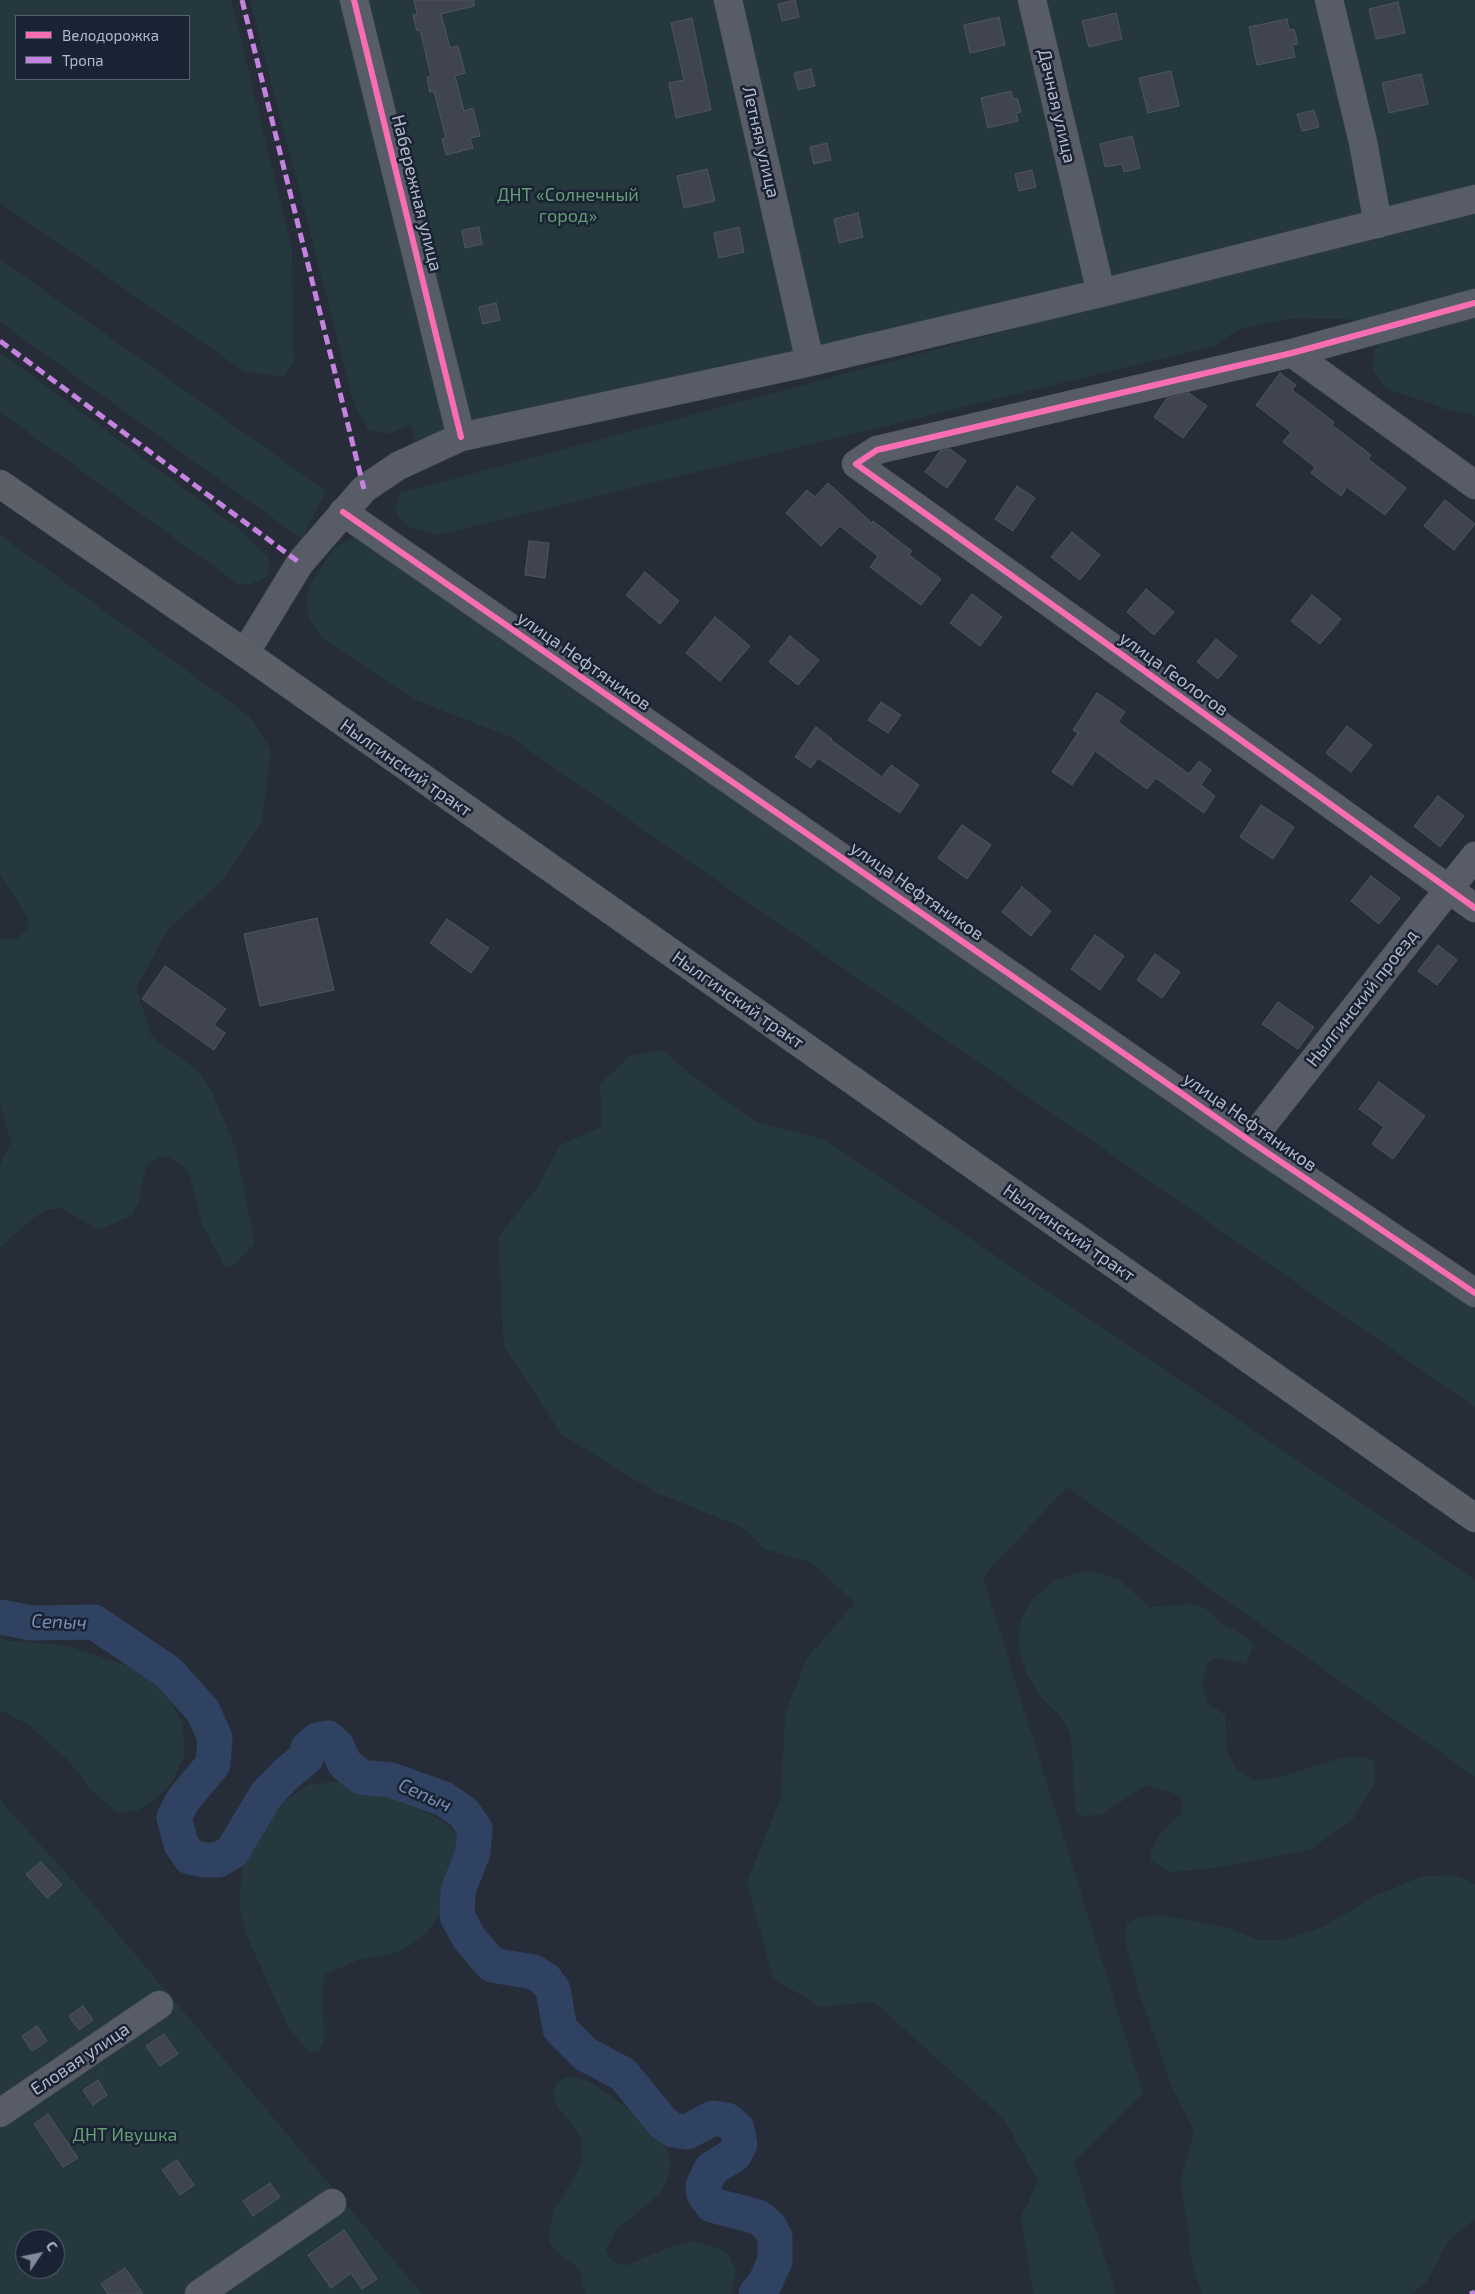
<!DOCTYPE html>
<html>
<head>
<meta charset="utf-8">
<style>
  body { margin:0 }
  #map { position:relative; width:1475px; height:2294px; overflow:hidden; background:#272d38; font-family:"Exo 2",sans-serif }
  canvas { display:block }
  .legend { position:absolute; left:15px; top:15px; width:175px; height:65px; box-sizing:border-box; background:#1a2333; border:1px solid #565f6f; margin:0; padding:6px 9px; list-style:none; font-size:15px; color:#b1b9ca }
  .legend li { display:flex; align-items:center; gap:10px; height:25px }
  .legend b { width:25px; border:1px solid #565f6f }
  .north { position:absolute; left:15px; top:2229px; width:50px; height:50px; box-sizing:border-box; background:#1a2333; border:1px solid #565f6f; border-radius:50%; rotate:56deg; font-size:14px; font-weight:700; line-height:20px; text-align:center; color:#b1b9ca }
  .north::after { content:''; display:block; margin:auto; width:18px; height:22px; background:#818897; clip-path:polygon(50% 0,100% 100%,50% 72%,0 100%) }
</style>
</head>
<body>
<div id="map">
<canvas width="1475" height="2294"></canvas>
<ul class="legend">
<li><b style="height:6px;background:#f96db3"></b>Велодорожка</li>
<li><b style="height:6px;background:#c483df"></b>Тропа</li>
</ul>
<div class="north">С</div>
</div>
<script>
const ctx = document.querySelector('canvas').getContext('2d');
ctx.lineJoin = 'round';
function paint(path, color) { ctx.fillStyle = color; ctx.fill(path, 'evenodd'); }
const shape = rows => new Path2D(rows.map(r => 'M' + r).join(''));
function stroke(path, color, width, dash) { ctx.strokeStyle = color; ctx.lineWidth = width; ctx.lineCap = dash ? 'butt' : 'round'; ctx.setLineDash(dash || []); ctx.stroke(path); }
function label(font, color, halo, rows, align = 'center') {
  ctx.font = font + ' "Exo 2",sans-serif'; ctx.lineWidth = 5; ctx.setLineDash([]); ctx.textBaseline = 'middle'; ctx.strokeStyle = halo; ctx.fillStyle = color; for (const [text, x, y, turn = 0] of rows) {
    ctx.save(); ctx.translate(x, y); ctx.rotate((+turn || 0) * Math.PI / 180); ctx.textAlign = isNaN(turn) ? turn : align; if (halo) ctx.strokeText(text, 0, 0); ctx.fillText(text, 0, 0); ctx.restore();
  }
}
paint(shape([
  [0,0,231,0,292,248,294,361,283,377,245,372,0,203],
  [16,16,189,16,189,79,16,79],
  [250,0,1475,0,1475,193,418,452,411,425,386,434,368,429,355,407],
  [1475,205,1475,291,1369,320,1294,318,1239,329,1214,346,438,535,408,527,395,511,400,493],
  [0,259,326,491,302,539,0,322],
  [1475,312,1475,416,1468,413,1448,410,1385,388,1373,371,1375,349,1381,342],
  [0,352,244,533,268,557,270,567,267,577,248,585,238,584,0,412],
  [0,535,249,716,271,750,262,822,223,880,168,929,136,988,152,1037,198,1071,211,1090,236,1149,255,1244,234,1265,225,1268,203,1226,188,1170,170,1158,160,1157,146,1165,139,1202,131,1216,98,1230,62,1208,46,1210,33,1218,0,1248,0,1165,11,1142,0,1103,0,938,17,939,27,929,28,919,0,873],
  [358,536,1475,1303,1475,1407,510,737,413,699,323,638,309,617,306,599,311,584,334,548],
  [662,1050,694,1077,756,1122,823,1139,1475,1580,1475,1777,1067,1487,983,1577,1143,2093,1074,2162,1116,2294,1033,2294,1021,2217,1038,2181,1004,2119,874,2002,820,2007,773,1978,747,1882,781,1798,785,1714,807,1658,855,1603,812,1563,765,1549,742,1527,655,1492,561,1434,504,1346,498,1237,539,1185,560,1145,602,1127,600,1084,630,1056],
  [1088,1570,1119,1579,1149,1607,1194,1604,1205,1608,1221,1623,1248,1637,1253,1646,1246,1664,1215,1658,1207,1664,1202,1684,1208,1704,1225,1715,1226,1749,1236,1768,1254,1780,1276,1778,1344,1757,1366,1757,1374,1761,1375,1783,1353,1819,1310,1850,1216,1868,1171,1872,1151,1861,1151,1851,1160,1834,1181,1814,1183,1803,1178,1795,1147,1785,1101,1815,1080,1816,1075,1809,1071,1736,1062,1718,1040,1696,1027,1676,1018,1644,1020,1622,1031,1601,1055,1580],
  [0,1637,9,1641,65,1645,125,1665,144,1674,169,1698,183,1724,185,1754,171,1784,156,1798,137,1811,116,1812,92,1791,68,1760,29,1725,0,1710],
  [351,1780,402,1800,442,1821,457,1835,461,1855,438,1916,426,1934,409,1946,390,1955,358,1960,326,1974,323,1985,324,2041,318,2052,308,2051,288,2027,246,1934,239,1903,245,1849,256,1829,272,1809,309,1785],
  [0,1800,75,1883,422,2294,0,2294],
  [25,2239,55,2239,55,2269,25,2269],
  [1455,1875,1475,1884,1475,2219,1448,2241,1427,2281,1411,2294,1202,2294,1192,2262,1181,2181,1194,2130,1171,2085,1137,1986,1126,1943,1127,1923,1136,1918,1159,1915,1225,1927,1259,1940,1282,1940,1325,1926,1376,1895,1423,1876],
  [575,2077,594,2084,637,2115,659,2137,670,2156,670,2173,661,2193,617,2229,606,2249,610,2258,618,2264,628,2265,672,2246,694,2241,726,2251,736,2269,732,2294,585,2294,579,2269,555,2250,549,2241,553,2211,575,2177,583,2158,581,2137,556,2104,553,2094,556,2084,565,2078]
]), '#24383e');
stroke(shape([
  [0,1617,32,1623,94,1622,168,1672,203,1711,215,1738,213,1764,183,1800,174,1817,181,1844,190,1857,205,1860,218,1860,232,1852,266,1795,286,1774,306,1758,308,1748,317,1740,328,1738,337,1746,344,1763,361,1777,391,1780,444,1799,464,1813,475,1829,473,1852,458,1891,457,1916,469,1938,492,1965,533,1972,545,1979,553,1990,560,2029,585,2054,623,2074,664,2124,673,2130,687,2132,713,2118,727,2120,737,2129,740,2144,734,2155,711,2169,703,2186,704,2194,712,2205,758,2217,769,2226,775,2237,775,2261,765,2283,756,2294]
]), '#304261', 35);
const building = shape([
  [414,0,474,0,474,6,441,14,450,48,458,46,465,73,455,76,464,111,473,108,480,136,470,138,473,148,446,155,442,139,446,138,434,91,430,92,427,77,431,76,420,30,417,31,413,15,417,14,414,0],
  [795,0,799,17,782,21,778,4,795,0],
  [1398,2,1405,33,1376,39,1369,9,1398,2],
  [1116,13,1122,39,1089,47,1082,21,1116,13],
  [999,17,1005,45,970,53,964,25,999,17],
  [692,18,711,110,676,118,669,83,684,80,671,23,692,18],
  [1287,19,1289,30,1294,29,1298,44,1292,45,1295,57,1257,65,1249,27,1287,19],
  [811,69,815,86,798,90,794,73,811,69],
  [1171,71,1179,106,1148,113,1139,78,1171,71],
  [1421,74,1428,104,1389,113,1382,83,1421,74],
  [1011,91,1013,99,1017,98,1021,112,1016,113,1018,121,988,128,981,98,1011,91],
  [1314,110,1319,127,1302,131,1297,114,1314,110],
  [1132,136,1140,168,1124,172,1122,164,1105,167,1100,144,1132,136],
  [827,143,831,160,814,164,810,147,827,143],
  [707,169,715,201,684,208,677,176,707,169],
  [1032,170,1036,187,1019,191,1015,174,1032,170],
  [858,213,863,237,839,243,834,219,858,213],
  [479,227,482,244,465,248,462,230,479,227],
  [739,227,744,252,719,258,714,233,739,227],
  [496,303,500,320,483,324,479,307,496,303],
  [1280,373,1296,385,1292,390,1334,422,1332,425,1371,455,1368,459,1406,488,1385,515,1347,487,1341,496,1311,473,1315,467,1283,442,1291,432,1256,405,1280,373],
  [1189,393,1207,406,1183,438,1154,417,1167,398,1189,393],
  [950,449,966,461,947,488,925,472,940,451,950,449],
  [828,483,872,523,873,521,912,551,909,555,941,579,921,605,870,567,878,556,840,526,821,546,786,513,807,490,815,497,828,483],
  [1017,486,1035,498,1013,531,995,519,1017,486],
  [1445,500,1475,524,1454,550,1424,526,1445,500],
  [1072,532,1100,555,1080,580,1051,557,1072,532],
  [529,541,549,543,545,578,525,575,529,541],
  [645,572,679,601,660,624,626,595,645,572],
  [1146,589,1174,612,1154,635,1127,612,1146,589],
  [972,594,1002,617,980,646,950,623,972,594],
  [1312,595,1341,619,1320,644,1291,621,1312,595],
  [715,617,750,646,720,681,686,653,715,617],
  [790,636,819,660,798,685,769,662,790,636],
  [1216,639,1237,656,1218,679,1197,662,1216,639],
  [1097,693,1125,712,1118,722,1189,774,1199,761,1211,770,1201,785,1215,796,1204,813,1156,778,1147,789,1095,751,1072,785,1052,772,1078,733,1073,730,1097,693],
  [881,702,901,715,888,733,868,720,881,702],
  [1347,726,1372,745,1351,772,1326,753,1347,726],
  [816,727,832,739,831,740,882,777,891,765,919,785,900,813,818,758,811,768,795,757,816,727],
  [1438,796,1464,816,1440,847,1414,826,1438,796],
  [1261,805,1294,827,1273,859,1240,837,1261,805],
  [962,825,991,845,967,879,938,858,962,825],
  [1371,876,1400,898,1379,924,1351,901,1371,876],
  [1022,887,1051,911,1031,936,1002,912,1022,887],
  [317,918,334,990,260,1006,244,934,317,918],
  [447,919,489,948,471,973,430,943,447,919],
  [1095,935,1124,956,1100,990,1071,969,1095,935],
  [1438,945,1457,960,1437,985,1418,971,1438,945],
  [1155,954,1180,972,1162,998,1137,980,1155,954],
  [165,966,226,1009,214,1025,225,1033,214,1050,142,999,165,966],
  [1278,1002,1314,1027,1298,1049,1262,1024,1278,1002],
  [1379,1082,1425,1116,1393,1159,1372,1144,1384,1127,1359,1109,1379,1082],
  [41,1862,62,1885,47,1898,26,1874,41,1862],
  [83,2006,93,2020,79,2030,69,2016,83,2006],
  [37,2026,47,2041,32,2051,22,2036,37,2026],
  [164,2034,178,2054,160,2066,146,2046,164,2034],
  [98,2080,107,2095,93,2105,83,2090,98,2080],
  [48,2114,78,2158,63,2167,34,2124,48,2114],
  [177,2160,194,2185,180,2195,162,2170,177,2160],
  [270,2183,280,2197,253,2216,243,2201,270,2183],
  [344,2230,377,2279,362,2289,351,2273,331,2288,308,2255,344,2230],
  [125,2268,143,2294,108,2294,101,2284,125,2268]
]);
paint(building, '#3f444e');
stroke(building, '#4f5560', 1);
const minor = shape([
  [354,0,461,437],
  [728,0,810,362],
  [1032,0,1101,293],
  [1329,0,1363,142,1378,224],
  [1475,303,1292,353,877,450,856,464,1475,908],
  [1292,353,1475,485],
  [343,512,1250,1141,1475,1293],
  [245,653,300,563,364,489,398,466,461,437,810,362,1101,293,1475,199],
  [1250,1141,1475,856],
  [0,2113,159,2005],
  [199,2294,332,2203]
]);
const major = shape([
  [0,484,245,653,1475,1518]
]);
stroke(minor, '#444850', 29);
stroke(major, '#454a54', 29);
stroke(minor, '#585c66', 28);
stroke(major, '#5a5f68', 28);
stroke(shape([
  [242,0,364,489],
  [0,341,300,563],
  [1470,2294,1475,2292]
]), '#c483df', 5, [10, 5]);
stroke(shape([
  [354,0,461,437],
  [1475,303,1292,353,877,450,856,464,1475,908],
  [343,512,1250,1141,1475,1293]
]), '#f96db3', 6);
label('18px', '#b1b9ca', '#1a2333', [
  ["Дачная улица",1057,106,77],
  ["Летняя улица",761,142,77],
  ["Набережная улица",417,193,76],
  ["улица Нефтяников",584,661,35],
  ["улица Геологов",1174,674,36],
  ["Нылгинский тракт",406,768,35],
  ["улица Нефтяников",917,891,35],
  ["Нылгинский проезд",1362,998,-52],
  ["Нылгинский тракт",738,1000,35],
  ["улица Нефтяников",1250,1122,35],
  ["Нылгинский тракт",1069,1233,35],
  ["Еловая улица",80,2059,-34]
]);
label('18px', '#659d75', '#1a2333', [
  ["ДНТ «Солнечный",568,195],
  ["город»",568,216],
  ["ДНТ Ивушка",125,2135]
]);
label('italic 19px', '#758eb4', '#1a2333', [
  ["Сепыч",59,1622,2],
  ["Сепыч",425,1795,24]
]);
</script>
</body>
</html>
